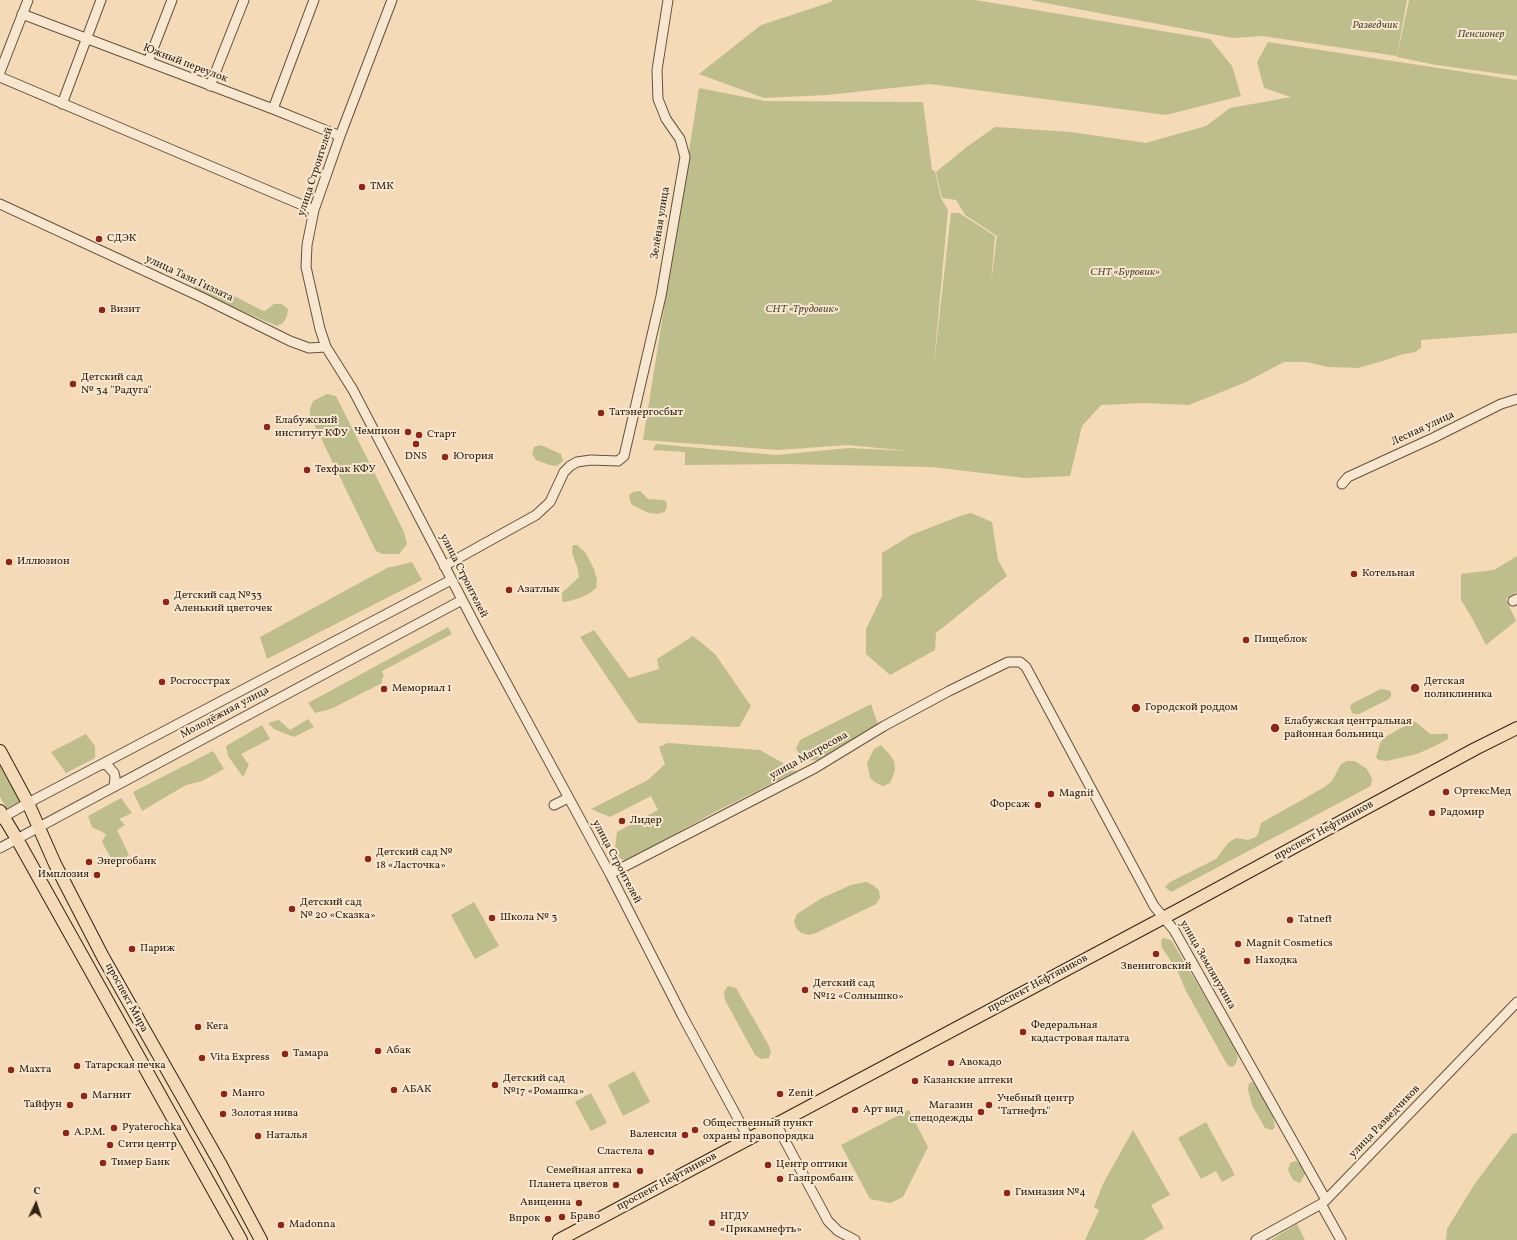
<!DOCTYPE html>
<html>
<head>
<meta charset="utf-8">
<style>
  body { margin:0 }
  #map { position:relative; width:1517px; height:1240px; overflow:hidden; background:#f4dab6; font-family:Vollkorn,serif }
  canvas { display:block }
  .north { position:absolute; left:16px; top:1184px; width:40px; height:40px; -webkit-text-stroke:3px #f8e7d0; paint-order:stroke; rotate:4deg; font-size:11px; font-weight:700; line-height:16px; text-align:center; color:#302414 }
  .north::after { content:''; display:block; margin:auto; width:14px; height:18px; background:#302414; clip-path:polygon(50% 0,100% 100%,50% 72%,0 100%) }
</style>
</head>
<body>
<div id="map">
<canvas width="1517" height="1240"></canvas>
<div class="north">С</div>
</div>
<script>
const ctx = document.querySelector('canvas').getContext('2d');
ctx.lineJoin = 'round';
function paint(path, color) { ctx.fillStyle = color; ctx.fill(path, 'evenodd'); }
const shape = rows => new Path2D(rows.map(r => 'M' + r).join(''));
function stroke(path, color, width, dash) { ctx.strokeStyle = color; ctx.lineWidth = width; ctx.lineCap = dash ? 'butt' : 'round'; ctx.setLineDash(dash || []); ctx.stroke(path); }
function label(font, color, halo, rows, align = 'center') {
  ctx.font = font + ' Vollkorn,serif'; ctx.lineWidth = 4; ctx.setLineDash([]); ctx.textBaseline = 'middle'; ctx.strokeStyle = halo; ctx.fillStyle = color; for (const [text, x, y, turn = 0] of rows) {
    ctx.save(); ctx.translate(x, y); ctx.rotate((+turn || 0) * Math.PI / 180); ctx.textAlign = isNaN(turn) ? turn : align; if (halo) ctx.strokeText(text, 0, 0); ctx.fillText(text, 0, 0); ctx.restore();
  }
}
paint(shape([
  [833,0,975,0,1210,39,1232,66,1241,96,1166,115,930,84,827,95,764,98,699,74,761,25,831,2],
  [1029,0,1407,0,1397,56,1262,36,1233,38],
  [1409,0,1517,0,1517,76,1436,65,1397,57],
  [1268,42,1517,80,1517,333,1421,340,1421,348,1415,352,1400,355,1386,360,1358,368,1328,367,1306,362,1284,362,1244,383,1189,405,1145,403,1101,405,1082,426,1070,476,1025,478,932,467,787,464,685,465,685,452,653,450,656,444,776,455,849,448,909,451,848,445,778,450,643,440,699,88,765,101,923,102,932,170,935,171,941,198,948,210,933,373,951,213,959,213,995,236,991,284,997,236,965,215,956,200,942,198,936,172,968,146,995,127,1071,132,1146,143,1206,126,1230,108,1291,97,1264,88,1257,62],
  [198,277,261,310,265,311,274,304,282,304,288,309,287,316,283,323,277,326,202,294,196,290,193,283],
  [327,394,336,396,404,532,407,544,399,554,382,554,376,551,310,416,310,409,313,401],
  [541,445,561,454,563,461,557,466,550,465,536,460,532,454,534,447],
  [640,491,648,499,663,500,666,501,667,505,666,510,664,512,658,514,649,513,632,505,629,498,630,494,633,492],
  [971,513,992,522,998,560,1007,576,936,633,935,650,890,675,866,654,866,629,882,596,882,553,911,535,960,516],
  [573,545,577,545,585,552,594,569,597,580,596,588,590,593,580,598,565,602,562,601,562,593,579,577,578,570,572,552],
  [1517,556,1517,592,1506,599,1516,621,1486,645,1472,618,1461,600,1461,574,1494,570],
  [412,562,422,580,267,659,260,637,387,568],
  [448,627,452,634,382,671,384,676,382,678,382,683,331,709,315,713,308,703],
  [594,630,629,678,659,669,657,659,693,636,715,654,751,706,739,727,638,723,580,637],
  [1381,689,1388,690,1391,692,1391,696,1389,699,1359,714,1355,714,1352,713,1350,706,1353,703],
  [871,704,878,725,817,760,804,761,796,749,800,740],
  [308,719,314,727,294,737,274,729,268,723,279,720,290,730],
  [1412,722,1416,722,1430,734,1442,734,1446,733,1448,735,1448,739,1435,746,1417,754,1387,761,1379,760,1376,758,1380,743,1385,737],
  [262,725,270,739,241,754,249,765,243,777,228,756,226,746],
  [86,734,95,746,95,758,66,773,51,752],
  [668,743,760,750,797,771,713,813,626,861,614,856,617,832,658,810,651,796,610,817,591,809,648,780,665,764,659,747],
  [881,745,890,755,894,761,895,769,893,776,890,783,883,786,876,783,870,778,867,763,874,749],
  [213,751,224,769,202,781,186,785,142,811,133,792],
  [1347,761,1355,761,1367,769,1372,779,1371,786,1171,892,1165,887,1170,882,1216,859,1228,843,1234,839,1237,838,1248,840,1256,837,1258,834,1261,823,1323,788,1332,781,1341,764],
  [0,764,22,804,8,811,0,797],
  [121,798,132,813,119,819,125,825,117,830,129,855,115,865,102,842,106,834,92,827,88,816],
  [866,882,873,885,879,890,880,898,876,904,816,933,809,935,801,933,796,928,794,921,797,914,822,898,851,885],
  [474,902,499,946,475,959,451,915],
  [1163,938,1171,940,1235,1047,1238,1058,1235,1065,1232,1067,1228,1066,1186,991,1177,970,1162,948,1161,941],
  [728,986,736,988,768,1044,771,1051,769,1058,761,1059,755,1055,725,1000,724,992],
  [634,1071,650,1102,623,1116,608,1085],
  [1253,1082,1272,1112,1275,1127,1272,1130,1265,1128,1252,1105,1248,1090,1249,1083],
  [591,1093,607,1123,591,1131,575,1102],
  [909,1110,928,1147,903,1197,890,1203,870,1199,841,1145],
  [1206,1122,1235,1175,1222,1182,1216,1171,1201,1179,1178,1138],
  [1133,1130,1170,1195,1151,1205,1164,1228,1143,1240,1085,1240,1099,1210,1094,1207,1103,1184],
  [1517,1133,1517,1240,1446,1240,1447,1229,1474,1185,1512,1134],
  [1296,1161,1302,1166,1305,1174,1300,1183,1293,1180,1288,1170,1290,1163],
  [1297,1224,1305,1240,1271,1240]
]), '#bebe8c');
const minor = shape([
  [392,0,340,136,314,210,307,245,306,267,320,329,326,347,353,390,481,636,610,874,683,1017,749,1139],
  [22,14,273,109,340,136],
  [148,62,172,0],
  [0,72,28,0],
  [0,77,314,210],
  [210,86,244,0],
  [62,104,101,0],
  [273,109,314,0],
  [0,204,201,297,290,341,309,348,326,347],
  [1342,484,1348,477,1433,438,1501,404,1517,399],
  [444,566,536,515,550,502,564,472,570,466,577,462,591,460,618,461,624,456,661,296,685,157,680,139,666,119,658,99,657,70,668,0],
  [1513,601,1517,599],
  [101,765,104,764,108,766,114,773,115,777,114,787],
  [554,805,568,798],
  [0,819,28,803,451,580],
  [0,848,462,600],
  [610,874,815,768,884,726,949,691,1008,662,1020,662,1026,667,1154,906,1174,930,1326,1200],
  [776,1124,828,1221,838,1231,855,1240],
  [1321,1204,1341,1240],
  [1256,1240,1321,1204,1326,1200,1517,1002]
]);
const major = shape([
  [0,751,28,803,55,864,103,957,221,1165,261,1240],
  [0,811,17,839,241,1240],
  [559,1240,1180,909,1475,749,1517,728]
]);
stroke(minor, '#61523c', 11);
stroke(major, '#302414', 14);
stroke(minor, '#f8e7d0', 9);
stroke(major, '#f4dab6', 12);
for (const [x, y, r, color] of [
  [362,187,4,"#8f2418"],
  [99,239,4,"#8f2418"],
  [102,310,4,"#8f2418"],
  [73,384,4,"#8f2418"],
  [601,413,4,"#8f2418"],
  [267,427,4,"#8f2418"],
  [408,432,4,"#8f2418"],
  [419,435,4,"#8f2418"],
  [416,444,4,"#8f2418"],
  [445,457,4,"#8f2418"],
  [307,470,4,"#8f2418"],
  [9,562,4,"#8f2418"],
  [1354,574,4,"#8f2418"],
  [509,590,4,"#8f2418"],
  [166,602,4,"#8f2418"],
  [1246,640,4,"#8f2418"],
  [162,682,4,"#8f2418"],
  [1415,688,5,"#8f2418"],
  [384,689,4,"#8f2418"],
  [1136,708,5,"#8f2418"],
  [1275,728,5,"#8f2418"],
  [1446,792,4,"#8f2418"],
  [1051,794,4,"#8f2418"],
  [1038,805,4,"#8f2418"],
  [1432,813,4,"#8f2418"],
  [622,821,4,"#8f2418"],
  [368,859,4,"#8f2418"],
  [89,862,4,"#8f2418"],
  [97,875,4,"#8f2418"],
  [292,909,4,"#8f2418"],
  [492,918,4,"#8f2418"],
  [1290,920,4,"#8f2418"],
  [1238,944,4,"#8f2418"],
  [132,949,4,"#8f2418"],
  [1156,954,4,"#8f2418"],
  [1247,961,4,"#8f2418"],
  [805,990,4,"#8f2418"],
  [198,1027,4,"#8f2418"],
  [1023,1032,4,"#8f2418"],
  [378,1051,4,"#8f2418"],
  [285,1054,4,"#8f2418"],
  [202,1058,4,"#8f2418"],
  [951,1063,4,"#8f2418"],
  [77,1066,4,"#8f2418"],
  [11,1070,4,"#8f2418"],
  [915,1081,4,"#8f2418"],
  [495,1085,4,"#8f2418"],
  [394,1090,4,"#8f2418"],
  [224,1094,4,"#8f2418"],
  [780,1094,4,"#8f2418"],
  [84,1096,4,"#8f2418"],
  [70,1105,4,"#8f2418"],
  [989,1105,4,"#8f2418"],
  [855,1110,4,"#8f2418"],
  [981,1112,4,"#8f2418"],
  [223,1114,4,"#8f2418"],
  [114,1128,4,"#8f2418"],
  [695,1130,4,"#8f2418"],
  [66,1133,4,"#8f2418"],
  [685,1135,4,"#8f2418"],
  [258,1136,4,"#8f2418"],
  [110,1145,4,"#8f2418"],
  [651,1152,4,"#8f2418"],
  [103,1163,4,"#8f2418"],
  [768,1165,4,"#8f2418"],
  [640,1171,4,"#8f2418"],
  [780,1179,4,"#8f2418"],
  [616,1185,4,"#8f2418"],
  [1007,1193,4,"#8f2418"],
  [579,1203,4,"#8f2418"],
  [562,1217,4,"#8f2418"],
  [548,1219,4,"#8f2418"],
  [712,1223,4,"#8f2418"],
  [281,1225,4,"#8f2418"]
]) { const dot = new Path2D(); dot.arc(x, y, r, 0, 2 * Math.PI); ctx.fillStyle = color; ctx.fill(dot); stroke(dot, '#f8e7d0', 1.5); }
label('italic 11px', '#544a32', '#f8e7d0', [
  ["Разведчик",1375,26],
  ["Пенсионер",1481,35],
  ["СНТ «Буровик»",1125,273],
  ["СНТ «Трудовик»",802,310]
]);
label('11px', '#302414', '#f8e7d0', [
  ["Южный переулок",185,64,21],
  ["улица Строителей",316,172,-72],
  ["Зелёная улица",661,223,-81],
  ["улица Тази Гиззата",189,279,25],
  ["Лесная улица",1423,429,-25],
  ["улица Строителей",463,576,63],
  ["Молодёжная улица",225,713,-28],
  ["улица Матросова",809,756,-29],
  ["проспект Нефтяников",1324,831,-29],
  ["улица Строителей",616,862,62],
  ["улица Землянухина",1207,965,60],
  ["проспект Нефтяников",1038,984,-28],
  ["проспект Мира",126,998,61],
  ["улица Разведчиков",1385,1122,-46],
  ["проспект Нефтяников",667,1182,-28]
]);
label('11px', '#302414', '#f8e7d0', [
  ["ТМК",370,187],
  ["СДЭК",107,239],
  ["Визит",110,310],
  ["Детский сад",81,378],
  ["№ 34 \"Радуга\"",81,391],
  ["Татэнергосбыт",609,413],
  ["Елабужский",275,421],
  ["институт КФУ",275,434],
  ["Чемпион",400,432,"right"],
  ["Старт",427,435],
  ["DNS",416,457,"center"],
  ["Югория",453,457],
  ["Техфак КФУ",315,470],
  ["Иллюзион",17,562],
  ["Котельная",1362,574],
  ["Азатлык",517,590],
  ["Детский сад №33",174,596],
  ["Аленький цветочек",174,609],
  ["Пищеблок",1254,640],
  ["Росгосстрах",170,682],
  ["Детская",1424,682],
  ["поликлиника",1424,695],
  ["Мемориал 1",392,689],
  ["Городской роддом",1145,708],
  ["Елабужская центральная",1284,722],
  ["районная больница",1284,735],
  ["ОртексМед",1454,792],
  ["Magnit",1059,794],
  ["Форсаж",1030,805,"right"],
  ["Радомир",1440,813],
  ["Лидер",630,821],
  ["Детский сад №",376,853],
  ["18 «Ласточка»",376,866],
  ["Энергобанк",97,862],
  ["Имплозия",89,875,"right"],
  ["Детский сад",300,903],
  ["№ 20 «Сказка»",300,916],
  ["Школа № 3",500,918],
  ["Tatneft",1298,920],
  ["Magnit Cosmetics",1246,944],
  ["Париж",140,949],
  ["Находка",1255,961],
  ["Звениговский",1156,967,"center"],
  ["Детский сад",813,984],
  ["№12 «Солнышко»",813,997],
  ["Федеральная",1031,1026],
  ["кадастровая палата",1031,1039],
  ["Кега",206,1027],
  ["Абак",386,1051],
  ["Тамара",293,1054],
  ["Vita Express",210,1058],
  ["Авокадо",959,1063],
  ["Татарская печка",85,1066],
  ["Махта",19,1070],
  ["Детский сад",503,1079],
  ["№17 «Ромашка»",503,1092],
  ["Казанские аптеки",923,1081],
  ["АБАК",402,1090],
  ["Манго",232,1094],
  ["Zenit",788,1094],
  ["Магнит",92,1096],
  ["Учебный центр",997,1099],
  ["\"Татнефть\"",997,1112],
  ["Тайфун",62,1105,"right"],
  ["Магазин",973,1106,"right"],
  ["спецодежды",973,1119,"right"],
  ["Арт вид",863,1110],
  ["Золотая нива",231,1114],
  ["Общественный пункт",703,1124],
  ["охраны правопорядка",703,1137],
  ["Pyaterochka",122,1128],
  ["А.Р.М.",74,1133],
  ["Валенсия",677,1135,"right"],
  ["Наталья",266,1136],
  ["Сити центр",118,1145],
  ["Сластела",643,1152,"right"],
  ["Тимер Банк",111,1163],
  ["Центр оптики",776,1165],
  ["Семейная аптека",632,1171,"right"],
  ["Газпромбанк",788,1179],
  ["Планета цветов",608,1185,"right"],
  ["Гимназия №4",1015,1193],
  ["Авиценна",571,1203,"right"],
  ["Браво",570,1217],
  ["НГДУ",720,1217],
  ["«Прикамнефть»",720,1230],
  ["Впрок",540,1219,"right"],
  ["Madonna",289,1225]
], 'left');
</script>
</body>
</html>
